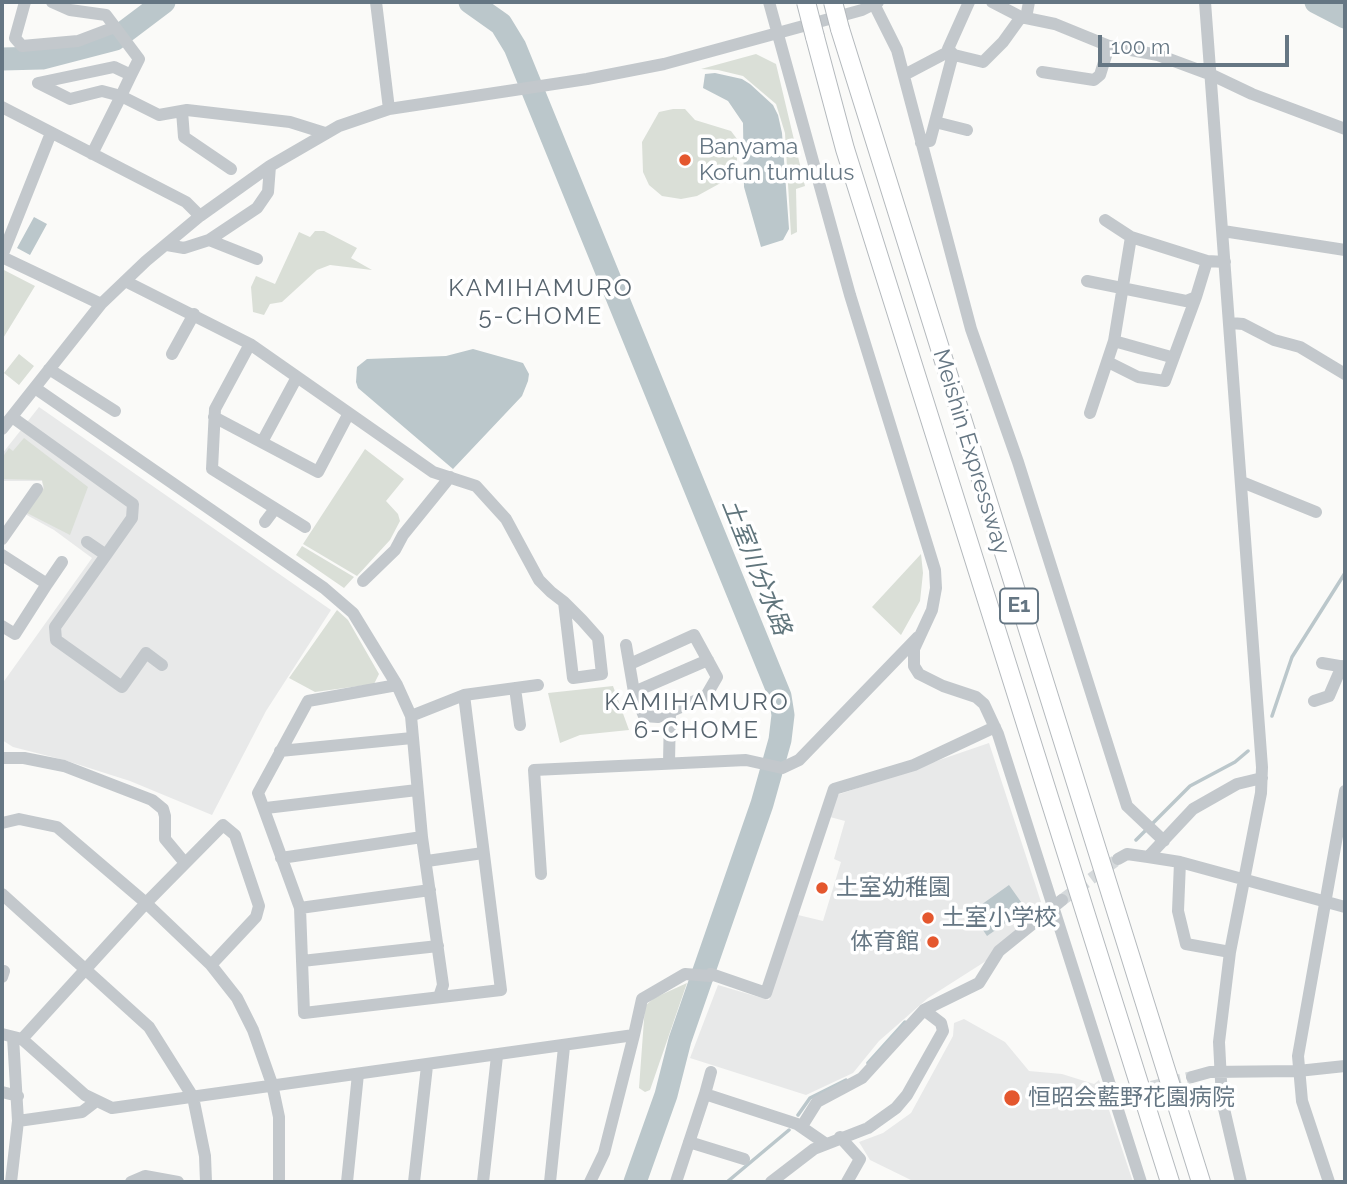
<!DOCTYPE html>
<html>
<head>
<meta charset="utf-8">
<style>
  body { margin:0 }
  #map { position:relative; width:1347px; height:1184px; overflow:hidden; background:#fafaf8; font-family:Raleway,sans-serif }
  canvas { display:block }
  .frame { position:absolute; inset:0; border:4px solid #657683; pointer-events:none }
  .scale { position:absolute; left:1098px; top:35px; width:191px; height:32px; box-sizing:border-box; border:4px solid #657683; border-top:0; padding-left:9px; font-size:21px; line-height:24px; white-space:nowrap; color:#657683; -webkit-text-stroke:5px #fff; paint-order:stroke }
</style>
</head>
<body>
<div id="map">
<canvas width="1347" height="1184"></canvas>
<div class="frame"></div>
<div class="scale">100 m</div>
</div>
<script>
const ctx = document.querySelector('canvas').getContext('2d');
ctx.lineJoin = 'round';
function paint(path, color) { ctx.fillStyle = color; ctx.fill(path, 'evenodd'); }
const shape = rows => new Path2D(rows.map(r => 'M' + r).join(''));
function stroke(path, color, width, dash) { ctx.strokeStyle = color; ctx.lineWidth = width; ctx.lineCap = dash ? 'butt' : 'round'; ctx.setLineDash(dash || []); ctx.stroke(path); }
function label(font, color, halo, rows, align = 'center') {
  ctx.font = font + ' Raleway,"Noto Sans JP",sans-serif'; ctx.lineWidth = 7; ctx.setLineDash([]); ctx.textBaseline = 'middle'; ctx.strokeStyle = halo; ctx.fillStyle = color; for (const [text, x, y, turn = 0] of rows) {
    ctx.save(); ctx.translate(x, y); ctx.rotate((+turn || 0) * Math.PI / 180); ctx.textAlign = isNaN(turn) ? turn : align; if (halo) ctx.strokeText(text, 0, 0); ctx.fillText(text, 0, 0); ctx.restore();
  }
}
paint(shape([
  [39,407,331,610,266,711,212,815,130,781,64,760,13,747,2,740,2,684,92,558,54,530,25,514,43,487,42,481,2,481,2,454],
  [989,743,1043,908,986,961,928,998,879,1041,853,1073,806,1095,690,1058,718,985,769,1000,798,915,823,921,841,862,834,859,845,821,830,817,837,795],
  [964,1019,1005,1042,1029,1071,1062,1074,1094,1084,1099,1080,1133,1182,915,1182,870,1160,859,1142,883,1133,911,1113,953,1036,954,1023]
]), '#e8e9e9');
paint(shape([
  [756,54,776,64,805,186,796,189,797,232,791,235,785,133,776,104,743,76,718,70,701,69],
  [673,109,685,109,695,120,731,131,737,139,737,174,697,196,681,199,662,196,649,185,643,172,642,142,659,112],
  [315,231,324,231,357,248,351,258,372,270,330,265,317,270,282,302,270,304,264,315,253,312,251,287,256,276,275,284,299,232,310,237],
  [2,269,35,286,2,340],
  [19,354,34,366,19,385,4,373],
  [24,438,88,487,70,535,27,513,44,488,42,480,2,479,2,458,9,448,13,451],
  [365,449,404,479,386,501,398,514,400,521,390,540,357,576,303,544],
  [302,546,354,577,344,588,296,555],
  [921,554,923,573,920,601,901,635,872,607],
  [337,610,348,620,379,674,374,684,315,692,289,678],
  [613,686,629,730,580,735,560,743,548,693],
  [687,983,650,1090,645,1092,639,1088,645,1006,654,998]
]), '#dadfd7');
paint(shape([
  [715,73,742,79,750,84,773,105,778,115,782,133,789,229,783,240,761,247,744,187,743,123,728,101,703,88,705,74],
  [34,217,47,224,30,255,17,248],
  [473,349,523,363,529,374,528,381,522,396,453,469,358,388,356,382,357,367,367,359,446,356],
  [1009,885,1026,909,987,936,971,912]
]), '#bbc7cb');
stroke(shape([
  [1272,716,1292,657,1345,573],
  [1153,823,1190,786,1235,762,1248,751],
  [1136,840,1146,830],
  [868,1063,905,1022],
  [798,1115,810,1098,846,1080],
  [727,1182,789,1130]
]), '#bbc7cb', 3.5);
stroke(shape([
  [470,2,501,24,515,47,780,696,783,715,780,740,762,804,680,1040,666,1095,635,1182],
  [1316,2,1345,17],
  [2,59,42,58,115,39,164,2]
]), '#bbc7cb', 23);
stroke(shape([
  [1062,900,1118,859],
  [1134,1091,1192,1077]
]), '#d5d9db', 12, [12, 6]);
const highway = shape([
  [840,29,1201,1182],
  [815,37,845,149,1170,1182]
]);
stroke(highway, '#b4b9bd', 20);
stroke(shape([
  [25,2,15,38,22,46,78,41,115,27],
  [52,2,70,10,106,15,139,59,131,75,121,96,102,91,70,99,38,83,114,67,131,75],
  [376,2,389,109],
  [769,2,850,295,935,570,936,588,932,610,914,649,914,666,919,674,943,686,976,697,984,704,998,734,1141,1182],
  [873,2,897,50,971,329,1018,462,1127,806,1164,841],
  [992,2,1021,17,1055,24,1109,46,1158,55,1212,75,1252,94,1345,129],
  [1205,2,1262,767,1261,793,1230,952,1219,1042,1222,1100,1241,1182],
  [1026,18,1029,2],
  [1042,72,1094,80,1100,75,1109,46],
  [908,73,946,53,983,62,1003,42,1021,17],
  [2,107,186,202,200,216],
  [182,111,184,137,231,169],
  [935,122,967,130],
  [921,143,930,141,953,54,948,49,969,2],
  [92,154,121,96,159,115,187,110,290,122,325,133],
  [1105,220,1131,237,1207,261],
  [1223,231,1345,250],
  [209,240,257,259],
  [167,245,184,248,209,240,257,208,268,192,270,166],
  [2,256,51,133],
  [2,257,101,304],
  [125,281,250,344,433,472,476,486,506,519,539,580,551,592,564,602,582,620,598,638,602,674,573,678,564,602],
  [1087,281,1186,301,1196,297,1207,261,1225,262],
  [1231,323,1243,324,1274,340,1300,347,1345,374],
  [1114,341,1171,357],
  [250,344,215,409,212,469,305,527],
  [172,354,194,314],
  [1108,362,1138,377,1165,381,1196,297],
  [49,369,115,411],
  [35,388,324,588,353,613,397,685,411,716,422,837,443,985,439,997],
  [1090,413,1114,341,1131,237],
  [12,417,133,504,132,518,106,555],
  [214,417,318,472,349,413],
  [2,429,101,304,146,261,200,216,270,166,339,126,389,109,587,79,664,64,862,10,878,2],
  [262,442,297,377],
  [1242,482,1316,512],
  [265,522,274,510],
  [2,539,37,489],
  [87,542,106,555,55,627,56,640,122,687,146,653,162,665],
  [2,555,47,584,15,634,2,626],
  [363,581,395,550,403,535,450,477],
  [47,584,62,562],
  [626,645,634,692,644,716,658,717,706,696,717,677,694,635,630,664],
  [1322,663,1345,667],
  [397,685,308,701,258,793,300,908,304,1013,501,990,464,695],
  [515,688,520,725],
  [634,692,708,660],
  [1314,701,1329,696,1342,666],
  [411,716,464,695,538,685],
  [280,751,412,738],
  [2,758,24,758,64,766,152,800,163,809,165,816,165,839,185,863],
  [669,763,670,712],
  [266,808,417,790],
  [2,823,19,819,57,827,146,903,211,965,237,998,253,1030,272,1084,279,1117,279,1182],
  [1148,857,1180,862,1345,907],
  [281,858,422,837],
  [1118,859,1127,854,1148,857,1193,809,1237,784,1262,778],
  [427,861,483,853],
  [1180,862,1178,911,1186,944,1230,952],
  [541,874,534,770,746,760,782,768,799,760,918,637],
  [2,894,149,1027,193,1097,205,1156,206,1182],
  [300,908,430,890],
  [302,961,438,946],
  [2,977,4,971],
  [2,1034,22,1039,85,1095,112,1108,634,1035,642,999,685,974,710,976,711,974,766,993,834,789,914,765,995,727],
  [22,1039,146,903,223,825,235,835,259,906,256,917,211,965],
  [1192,1077,1210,1072,1298,1071,1345,1066],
  [2,1092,18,1096],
  [705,1094,711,1072],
  [1114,1097,1127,1093],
  [18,1121,82,1112,95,1102],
  [802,1126,817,1102,862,1078,924,1010],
  [840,1137,860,1159,847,1182],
  [689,1142,744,1159],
  [11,1182,18,1121,13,1037],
  [131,1182,145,1176,178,1182],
  [347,1182,358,1074],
  [414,1182,427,1066],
  [483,1182,497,1056],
  [550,1182,564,1047],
  [590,1182,604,1153,634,1035],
  [676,1182,705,1094,797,1124,826,1144],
  [771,1182,814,1149,868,1128,896,1108,907,1095,943,1031,941,1023,924,1010,979,983,999,951,1062,900],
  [1329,1182,1302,1101,1298,1056,1345,791]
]), '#c3c8cc', 12);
stroke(highway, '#fff', 18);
const highwayBridge = shape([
  [806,2,815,37],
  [833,2,840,29]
]);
stroke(highwayBridge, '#b4b9bd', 20, []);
stroke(highwayBridge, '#fff', 18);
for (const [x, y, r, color] of [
  [685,160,7,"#e4572e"],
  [822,888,7,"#e4572e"],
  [928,918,7,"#e4572e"],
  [933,942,7,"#e4572e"],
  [1012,1098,9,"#e4572e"]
]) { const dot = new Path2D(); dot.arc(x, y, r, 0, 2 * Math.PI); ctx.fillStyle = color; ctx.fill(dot); stroke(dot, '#fff', 2.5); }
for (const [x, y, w] of [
  [1019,606,38]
]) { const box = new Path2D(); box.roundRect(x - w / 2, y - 17.5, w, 35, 5); ctx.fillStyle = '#fff'; ctx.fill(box); stroke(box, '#657683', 2); }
label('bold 21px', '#657683', null, [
  ["E1",1019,606]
]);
label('23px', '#657683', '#fff', [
  ["Banyama",699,147],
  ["Kofun tumulus",699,173],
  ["土室幼稚園",836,888],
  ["土室小学校",942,918],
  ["体育館",919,942,"right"],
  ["恒昭会藍野花園病院",1028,1098]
], 'left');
label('23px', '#657683', '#fff', [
  ["Meishin Expressway",971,452,73]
]);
ctx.letterSpacing = '2px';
label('24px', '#57646e', '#fff', [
  ["KAMIHAMURO",541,289],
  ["5-CHOME",541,317],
  ["KAMIHAMURO",697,703],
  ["6-CHOME",697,731]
]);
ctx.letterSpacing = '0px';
label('italic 24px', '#60757c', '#fff', [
  ["土室川分水路",756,567,68]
]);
</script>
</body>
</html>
